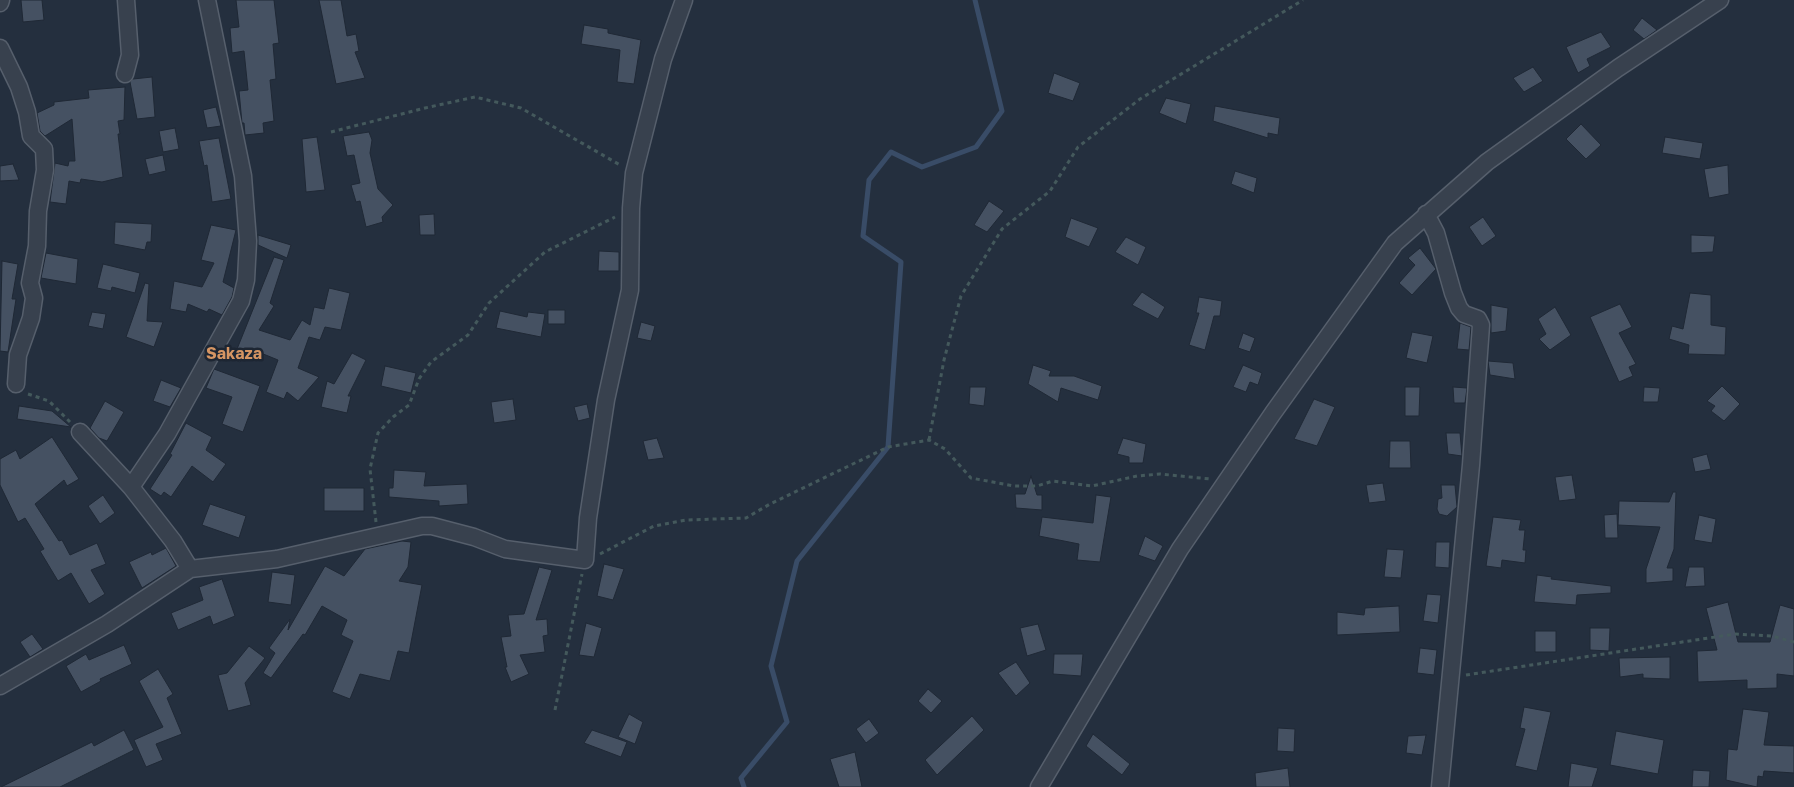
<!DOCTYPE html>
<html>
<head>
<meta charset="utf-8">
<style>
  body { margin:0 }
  canvas { display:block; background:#242f3e }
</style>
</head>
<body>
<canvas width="1794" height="787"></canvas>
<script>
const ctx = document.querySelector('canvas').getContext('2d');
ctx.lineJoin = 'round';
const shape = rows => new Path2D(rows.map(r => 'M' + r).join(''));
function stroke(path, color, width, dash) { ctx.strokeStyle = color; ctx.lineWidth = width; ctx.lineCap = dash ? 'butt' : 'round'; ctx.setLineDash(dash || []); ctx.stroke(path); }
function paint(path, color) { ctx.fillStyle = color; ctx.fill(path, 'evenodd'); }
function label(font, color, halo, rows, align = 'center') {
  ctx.font = font + ' "Golos Text",sans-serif'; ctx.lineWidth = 5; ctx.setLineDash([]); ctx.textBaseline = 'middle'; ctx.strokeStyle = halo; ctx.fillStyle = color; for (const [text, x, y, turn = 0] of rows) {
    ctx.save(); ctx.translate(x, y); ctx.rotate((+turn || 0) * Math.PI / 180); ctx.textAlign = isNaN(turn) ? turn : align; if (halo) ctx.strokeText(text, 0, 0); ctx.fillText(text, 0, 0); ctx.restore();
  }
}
stroke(shape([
  [744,787,741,778,787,722,771,666,797,561,888,447,901,262,863,236,869,180,891,152,922,167,976,147,1002,111,975,0]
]), '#394c67', 5);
const building = shape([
  [21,0,42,0,44,20,23,22,21,0],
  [236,0,274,0,279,43,273,44,276,79,270,80,274,121,263,123,264,133,245,135,244,123,242,123,239,91,248,90,244,51,232,53,230,28,239,27,236,0],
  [319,0,341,0,347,36,356,34,359,51,355,52,365,78,336,84,319,0],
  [1642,18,1657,30,1644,39,1633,30,1642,18],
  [584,25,608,29,608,33,641,40,634,84,617,82,620,50,581,44,584,25],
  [1601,32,1611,47,1587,59,1590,66,1578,73,1566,47,1601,32],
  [1533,67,1543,81,1524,92,1513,78,1533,67],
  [1054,73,1080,83,1073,101,1048,93,1054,73],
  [152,77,155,117,137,119,130,82,133,79,152,77],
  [125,87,124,120,118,121,120,134,118,134,123,177,102,182,81,179,80,183,69,181,66,204,50,202,55,163,68,166,69,161,75,161,72,119,45,136,40,131,37,113,54,105,54,102,89,98,88,90,125,87],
  [1166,98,1191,104,1186,124,1159,113,1166,98],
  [1215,106,1280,118,1278,135,1268,133,1268,138,1213,121,1215,106],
  [216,107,221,126,207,128,203,110,216,107],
  [1581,124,1601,145,1586,159,1566,139,1581,124],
  [175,128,179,149,163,152,159,131,175,128],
  [369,132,372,140,370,153,378,189,393,205,382,217,383,222,366,227,360,201,356,202,351,185,360,183,354,155,347,156,343,136,369,132],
  [317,137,325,190,306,192,302,139,317,137],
  [1665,137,1703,143,1700,159,1662,153,1665,137],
  [219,138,231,199,212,202,207,165,204,166,199,141,219,138],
  [163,155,166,171,149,175,145,159,163,155],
  [13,164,19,180,0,181,0,166,13,164],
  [1728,165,1729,194,1709,198,1704,169,1728,165],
  [1235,171,1257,178,1254,193,1231,184,1235,171],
  [989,201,1004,211,987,232,974,225,989,201],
  [434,214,435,235,420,235,419,215,434,214],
  [1483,217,1496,236,1482,246,1469,227,1483,217],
  [1071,218,1098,228,1089,247,1065,237,1071,218],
  [115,222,152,224,151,242,147,242,145,250,114,244,115,222],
  [211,225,236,230,223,282,234,288,232,297,222,315,209,309,207,312,188,304,186,312,170,309,174,281,202,287,214,263,201,260,211,225],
  [258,235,291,245,287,258,258,245,258,235],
  [1691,235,1715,236,1713,252,1691,253,1691,235],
  [1126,237,1146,247,1138,265,1115,252,1126,237],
  [1420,248,1436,269,1412,295,1399,283,1415,265,1408,258,1420,248],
  [599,251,619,252,619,271,598,271,599,251],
  [46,253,78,259,76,284,41,278,46,253],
  [274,257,284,260,270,303,274,306,259,330,290,340,302,320,310,325,314,307,324,309,329,288,350,293,341,330,325,327,320,340,309,337,298,368,319,377,298,401,287,392,284,399,266,392,278,360,251,349,240,362,233,359,274,257],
  [2,261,18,264,12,299,16,299,8,352,0,351,2,261],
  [103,264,140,273,135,293,112,287,111,291,97,288,103,264],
  [145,283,149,284,147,321,163,322,154,347,126,337,145,283],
  [1142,292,1165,307,1158,319,1132,305,1142,292],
  [1690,293,1711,295,1711,325,1726,327,1725,355,1688,354,1689,345,1669,339,1672,326,1683,329,1690,293],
  [1199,297,1222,301,1220,316,1214,316,1205,350,1189,345,1199,313,1196,313,1199,297],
  [1620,304,1632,327,1619,333,1636,364,1629,367,1633,376,1619,382,1590,317,1620,304],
  [1491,305,1508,308,1506,331,1491,333,1491,305],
  [1555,307,1571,335,1550,350,1539,339,1546,334,1538,319,1555,307],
  [548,310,565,310,565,324,548,324,548,310],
  [500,311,527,317,528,312,545,314,541,337,496,328,500,311],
  [92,312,106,314,103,329,88,326,92,312],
  [641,322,655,326,651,341,637,338,641,322],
  [1460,323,1471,327,1469,350,1457,349,1460,323],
  [1412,332,1433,336,1427,363,1406,358,1412,332],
  [1243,333,1255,338,1250,352,1238,348,1243,333],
  [352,353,366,360,348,396,351,396,347,413,321,407,327,381,334,384,352,353],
  [1488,361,1513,363,1515,379,1490,375,1488,361],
  [1033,365,1051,371,1049,376,1074,376,1102,386,1098,400,1061,388,1058,402,1028,384,1033,365],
  [1243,365,1262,373,1258,385,1250,382,1246,392,1233,387,1243,365],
  [385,366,416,373,411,393,381,386,385,366],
  [214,369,260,386,243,432,222,424,232,397,206,388,214,369],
  [161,380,181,388,170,407,153,401,161,380],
  [1722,386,1740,404,1724,421,1711,411,1715,406,1707,401,1722,386],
  [970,387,986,387,984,406,969,404,970,387],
  [1405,387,1420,387,1419,416,1405,416,1405,387],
  [1453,387,1467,388,1465,403,1454,403,1453,387],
  [1644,387,1660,388,1658,402,1643,402,1644,387],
  [513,399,516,420,494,423,491,402,513,399],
  [1314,399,1335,407,1317,446,1294,439,1314,399],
  [105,401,124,412,107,441,99,438,90,428,105,401],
  [587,404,590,418,578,421,574,407,587,404],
  [19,406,52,411,71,427,17,419,19,406],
  [186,423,212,437,206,450,226,464,213,482,192,466,171,497,164,492,161,496,150,489,172,455,170,454,186,423],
  [1446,433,1460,433,1462,456,1448,454,1446,433],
  [52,437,79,479,67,486,64,480,35,504,59,541,62,540,70,555,97,543,106,564,91,570,105,594,89,604,71,573,58,581,40,551,44,549,25,518,18,522,0,485,0,459,16,450,20,459,52,437],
  [657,438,664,458,648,460,643,441,657,438],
  [1123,438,1146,444,1143,463,1129,463,1129,457,1117,454,1123,438],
  [1390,441,1410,441,1411,468,1389,468,1390,441],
  [1707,454,1711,469,1695,472,1692,458,1707,454],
  [394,470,426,472,424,486,467,484,468,504,439,506,439,501,389,497,389,488,393,488,394,470],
  [1572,475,1576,499,1559,501,1555,477,1572,475],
  [1031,476,1037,495,1042,495,1042,510,1016,508,1015,494,1025,494,1031,476],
  [1383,483,1386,501,1369,503,1366,485,1383,483],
  [1441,485,1455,485,1457,507,1447,516,1439,514,1437,509,1438,499,1442,498,1441,485],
  [324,488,364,488,364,511,324,511,324,488],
  [1673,492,1676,492,1674,549,1667,568,1673,568,1673,581,1646,583,1646,569,1660,527,1618,525,1619,501,1669,502,1673,492],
  [103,495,115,513,100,524,88,506,103,495],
  [1096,495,1111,497,1100,562,1077,560,1079,544,1039,536,1042,517,1093,523,1096,495],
  [210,504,246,516,239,538,202,525,210,504],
  [1617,514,1618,538,1605,538,1604,515,1617,514],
  [1699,515,1716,519,1712,543,1694,540,1699,515],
  [1493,517,1521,520,1519,530,1525,530,1523,550,1526,550,1525,563,1502,560,1501,568,1486,566,1493,517],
  [1145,536,1163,546,1155,561,1138,555,1145,536],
  [402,541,411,542,408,567,399,581,422,585,409,653,398,651,390,681,360,674,350,699,332,692,353,641,341,635,347,620,322,606,305,635,303,634,271,678,263,673,275,653,269,648,290,619,288,630,325,566,344,576,365,549,402,541],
  [1436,542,1450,542,1449,568,1435,567,1436,542],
  [166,548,176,566,142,588,129,562,151,552,152,555,166,548],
  [1387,549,1404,550,1401,578,1384,577,1387,549],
  [604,564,624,569,613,600,597,596,604,564],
  [539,567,552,570,536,620,547,619,548,635,543,636,545,652,520,655,529,674,511,682,505,667,507,667,501,637,511,636,508,615,524,614,539,567],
  [1689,567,1704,567,1705,586,1685,587,1689,567],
  [272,572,295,575,291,605,268,602,272,572],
  [1537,575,1552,577,1551,579,1611,586,1611,593,1577,595,1576,605,1534,602,1537,575],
  [222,579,235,616,213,625,210,616,178,630,171,613,203,600,199,587,222,579],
  [1427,594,1441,595,1438,623,1423,621,1427,594],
  [1728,602,1738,642,1770,642,1780,605,1794,609,1794,676,1777,674,1777,688,1747,689,1747,680,1698,682,1697,651,1717,650,1706,608,1728,602],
  [1399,606,1400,632,1337,635,1337,612,1364,615,1365,608,1399,606],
  [586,623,602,628,594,657,579,655,586,623],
  [1038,624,1046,650,1027,656,1020,628,1038,624],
  [1590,628,1610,628,1609,651,1590,650,1590,628],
  [1535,631,1556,631,1556,652,1535,652,1535,631],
  [32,634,43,649,30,657,20,642,32,634],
  [124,645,132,664,100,679,101,681,81,692,66,666,86,654,89,660,124,645],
  [249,646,265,658,245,683,251,705,228,711,218,675,227,673,249,646],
  [1420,648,1437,650,1434,675,1417,673,1420,648],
  [1054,654,1083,654,1081,676,1053,674,1054,654],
  [1670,657,1670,679,1643,678,1643,674,1620,677,1619,658,1670,657],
  [1016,662,1030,683,1016,696,998,673,1016,662],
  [158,669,173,694,167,698,182,734,156,744,163,760,146,767,134,740,163,727,139,681,158,669],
  [928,689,942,701,931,713,918,701,928,689],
  [1524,707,1551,712,1537,771,1515,766,1525,729,1520,728,1524,707],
  [1743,709,1769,712,1764,745,1794,746,1794,773,1764,771,1763,777,1758,776,1757,787,1726,780,1728,749,1737,750,1743,709],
  [629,714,643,722,635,744,618,737,629,714],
  [972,716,984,730,937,775,925,760,972,716],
  [869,719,879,733,866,743,856,729,869,719],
  [1278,728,1295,729,1294,752,1277,751,1278,728],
  [124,730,134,750,60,787,1,787,92,742,94,746,124,730],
  [592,730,627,742,621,757,584,743,592,730],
  [1616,731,1664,740,1658,774,1610,765,1616,731],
  [1093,734,1130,764,1122,775,1086,746,1093,734],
  [1426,735,1422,755,1406,753,1408,736,1426,735],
  [855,752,862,787,839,787,830,759,855,752],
  [1571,763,1598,768,1592,787,1568,787,1571,763],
  [1288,768,1290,787,1256,787,1255,773,1288,768],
  [1693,770,1710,771,1709,787,1692,787,1693,770]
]);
paint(building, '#455162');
stroke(building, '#1f2835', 1);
const minor = shape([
  [0,3,1,0],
  [0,48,19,87,27,112,31,136,44,149,45,170,38,211,37,246,30,283,34,298,31,318,18,355,16,384],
  [125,74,130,55,126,0],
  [1426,214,1436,233,1453,293,1459,308,1464,314,1478,319,1481,325,1471,465,1440,787],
  [80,432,131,487,173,541,190,569],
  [131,487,167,434,241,301,246,280,248,241,243,176,207,0],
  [0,686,107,624,190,569,277,559,422,526,432,526,474,537,505,549,585,560,588,518,606,400,630,290,631,208,634,173,663,59,684,0],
  [1039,787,1180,549,1273,413,1395,243,1487,162,1618,68,1720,0]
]);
stroke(minor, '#565f6c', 19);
stroke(shape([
  [331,132,425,108,475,97,521,108,620,165],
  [28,394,49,401,70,422],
  [929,440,944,360,961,296,1002,229,1050,191,1078,147,1140,99,1303,0],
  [376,522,370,469,378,433,393,417,409,405,419,379,431,362,468,335,489,303,545,252,615,217],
  [600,554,654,526,686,520,746,518,770,504,888,447,929,440,945,449,971,478,1014,486,1037,486,1053,481,1092,486,1137,476,1160,474,1210,479],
  [1466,675,1735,634,1772,636,1794,642],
  [555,710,582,574]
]), '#44595c', 3, [4, 4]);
stroke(minor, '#38414e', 16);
label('bold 16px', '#d59563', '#1d2633', [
  ["Sakaza",234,354]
]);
</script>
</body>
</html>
